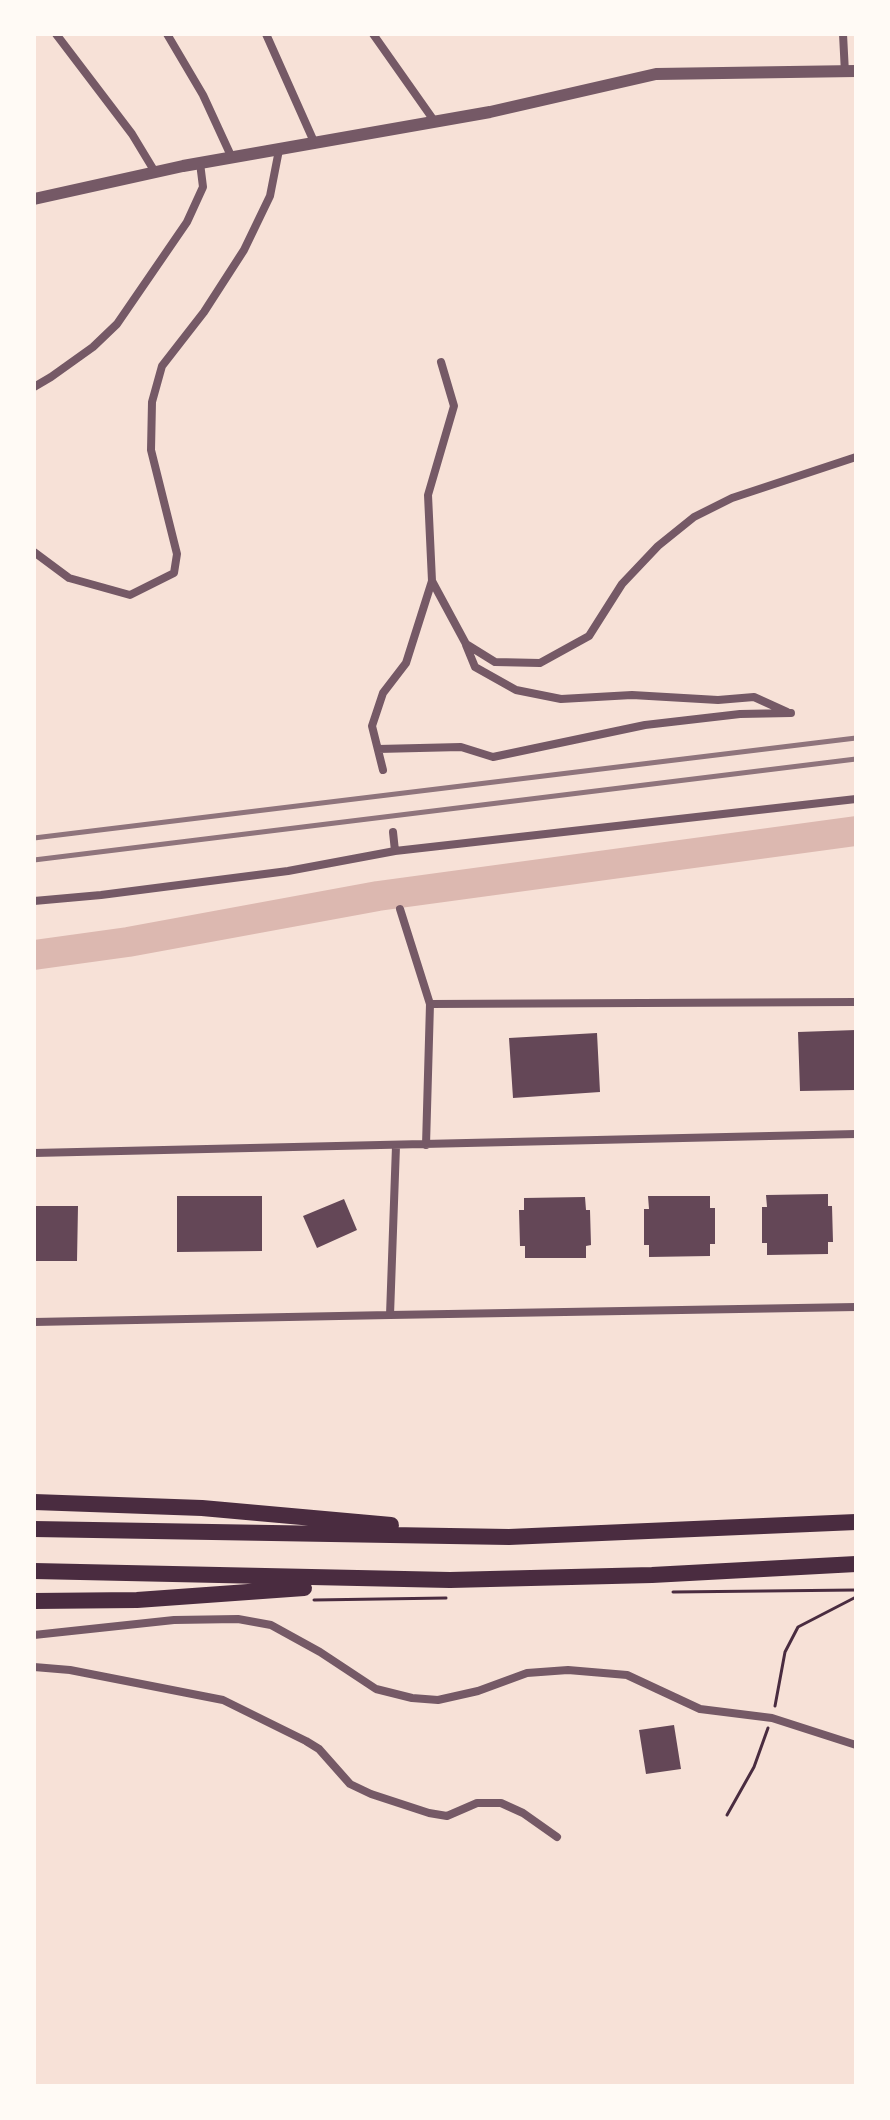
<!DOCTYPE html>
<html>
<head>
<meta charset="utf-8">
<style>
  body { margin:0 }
  #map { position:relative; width:890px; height:2120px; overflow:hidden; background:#f7e1d7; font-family:"DM Sans",sans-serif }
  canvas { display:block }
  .frame { position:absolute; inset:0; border:36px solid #fffaf5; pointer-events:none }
</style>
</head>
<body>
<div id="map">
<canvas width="890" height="2120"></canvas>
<div class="frame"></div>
</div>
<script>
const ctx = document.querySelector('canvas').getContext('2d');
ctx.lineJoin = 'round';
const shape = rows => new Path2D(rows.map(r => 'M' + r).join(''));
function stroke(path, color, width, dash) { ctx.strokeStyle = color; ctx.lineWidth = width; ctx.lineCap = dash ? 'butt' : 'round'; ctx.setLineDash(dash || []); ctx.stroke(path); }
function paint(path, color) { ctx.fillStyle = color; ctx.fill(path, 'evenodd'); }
stroke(shape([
  [34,955,128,942,378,896,856,831]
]), '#dcb8b0', 30);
paint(shape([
  [856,1030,856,1090,800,1091,798,1032],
  [597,1033,600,1092,513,1098,509,1038],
  [828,1194,828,1206,832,1206,833,1242,828,1242,828,1254,767,1255,767,1243,762,1243,762,1207,767,1207,766,1195],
  [177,1196,262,1196,262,1251,177,1252],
  [648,1196,710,1196,710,1208,715,1208,715,1244,710,1244,710,1256,649,1257,649,1245,644,1245,644,1209,649,1209],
  [585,1197,586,1210,590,1210,591,1245,586,1246,586,1258,525,1258,525,1246,520,1246,519,1210,524,1210,524,1198],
  [344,1199,357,1230,317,1248,303,1216],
  [34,1206,78,1206,77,1261,34,1261],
  [674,1725,681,1769,646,1774,639,1730]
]), '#644757');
stroke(shape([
  [673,1592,856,1590],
  [314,1600,446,1598],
  [775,1706,785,1652,798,1627,856,1597],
  [727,1815,754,1767,768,1728]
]), '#4a2c40', 3);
stroke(shape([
  [56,34,132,134,155,172],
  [167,34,203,95,232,158],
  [266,34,315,144],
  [373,34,435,122],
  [843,34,845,73],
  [34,387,51,377,93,347,117,324,187,222,203,187,200,163],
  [34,552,69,578,130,595,174,573,177,554,151,450,152,402,162,366,204,312,244,250,270,196,279,150],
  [432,581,428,495,454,406,441,362],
  [466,645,475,667,516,690,561,699,632,695,718,700,754,697,787,712],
  [378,749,461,747,493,757,645,725,740,714,791,713],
  [383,770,372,726,383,693,406,663,432,581,466,644,495,662,540,663,589,636,622,584,658,546,694,517,732,498,856,457],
  [393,832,395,851],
  [34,901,101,895,288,871,395,851,856,799],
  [400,909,430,1004,426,1145],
  [430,1004,856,1002],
  [396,1146,390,1315,856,1307],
  [34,1153,856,1134],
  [34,1322,390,1315],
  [34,1635,174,1620,238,1619,271,1625,320,1652,376,1689,412,1698,438,1700,478,1691,527,1673,568,1670,627,1675,700,1709,772,1718,856,1745],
  [34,1667,70,1670,223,1700,306,1741,319,1749,350,1784,371,1794,429,1813,447,1816,477,1803,501,1803,523,1813,557,1837]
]), '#755966', 8);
stroke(shape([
  [34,199,183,166,490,112,656,74,856,71]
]), '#755966', 12);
stroke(shape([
  [34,1502,202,1508,391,1525],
  [34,1529,509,1537,856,1522],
  [34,1571,450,1580,652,1575,856,1564],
  [34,1601,137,1600,304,1588]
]), '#4a2c40', 16);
stroke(shape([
  [34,838,856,738],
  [34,860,856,759]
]), '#8f747c', 5);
</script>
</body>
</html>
